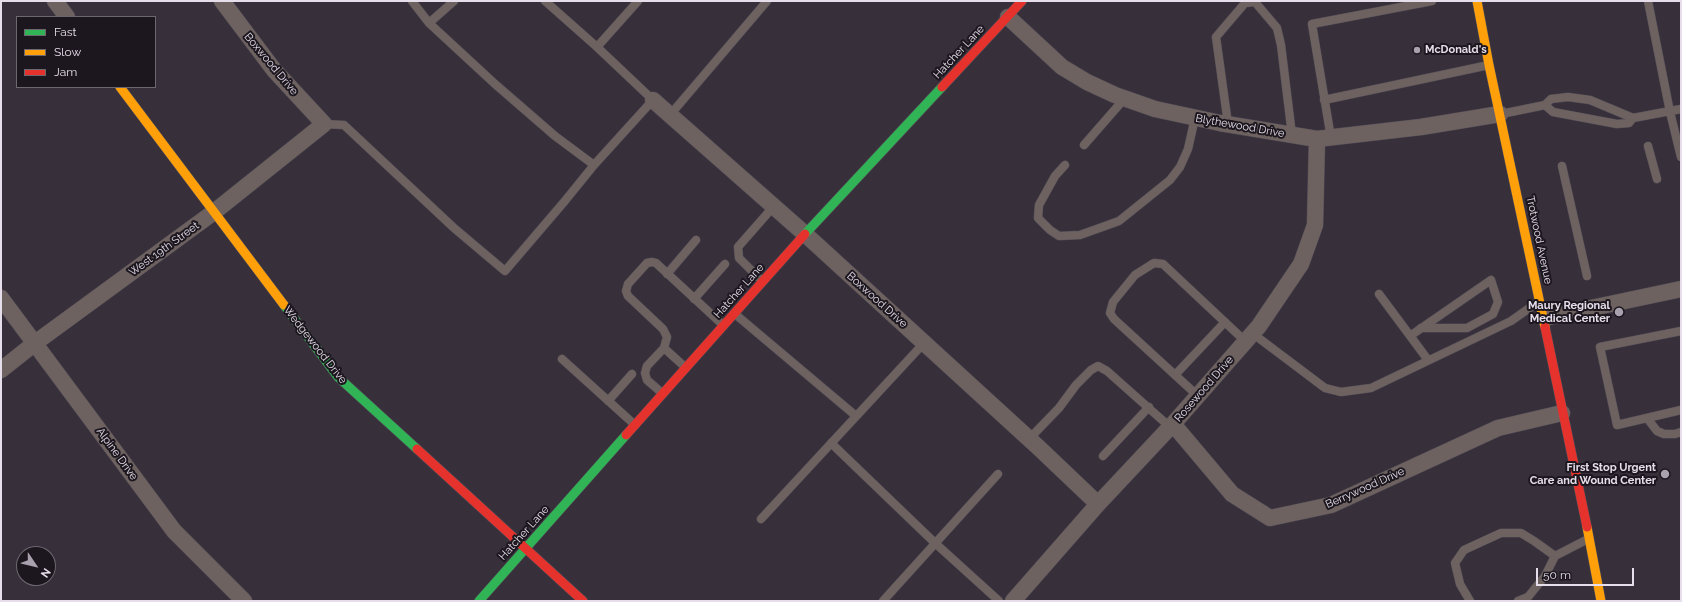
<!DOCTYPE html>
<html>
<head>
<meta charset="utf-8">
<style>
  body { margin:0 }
  #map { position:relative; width:1682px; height:602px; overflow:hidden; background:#37303b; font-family:Raleway,sans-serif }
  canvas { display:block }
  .frame { position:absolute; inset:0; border:2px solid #e6deea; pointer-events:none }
  .legend { position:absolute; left:16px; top:16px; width:140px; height:72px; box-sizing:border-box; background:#1c171f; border:1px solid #6d6770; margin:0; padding:5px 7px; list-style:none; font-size:12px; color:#e6deea }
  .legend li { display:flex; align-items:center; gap:8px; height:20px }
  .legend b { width:20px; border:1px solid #6d6770 }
  .north { position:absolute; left:16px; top:546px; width:40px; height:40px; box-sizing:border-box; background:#1c171f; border:1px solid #6d6770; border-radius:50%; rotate:125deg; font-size:11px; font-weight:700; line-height:16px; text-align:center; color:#e6deea }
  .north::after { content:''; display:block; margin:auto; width:14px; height:18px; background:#a9a1ad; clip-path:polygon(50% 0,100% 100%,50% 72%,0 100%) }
  .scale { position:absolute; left:1536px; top:568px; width:98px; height:18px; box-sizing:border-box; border:2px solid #e6deea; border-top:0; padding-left:5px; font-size:12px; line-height:14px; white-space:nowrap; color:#e6deea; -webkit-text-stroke:3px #1c171f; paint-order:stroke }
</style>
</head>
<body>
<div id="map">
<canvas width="1682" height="602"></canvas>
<div class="frame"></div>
<ul class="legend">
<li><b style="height:5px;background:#30b455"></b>Fast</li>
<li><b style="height:5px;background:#ff9f0a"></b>Slow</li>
<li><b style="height:5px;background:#e5322d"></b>Jam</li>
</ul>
<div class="north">N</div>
<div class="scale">50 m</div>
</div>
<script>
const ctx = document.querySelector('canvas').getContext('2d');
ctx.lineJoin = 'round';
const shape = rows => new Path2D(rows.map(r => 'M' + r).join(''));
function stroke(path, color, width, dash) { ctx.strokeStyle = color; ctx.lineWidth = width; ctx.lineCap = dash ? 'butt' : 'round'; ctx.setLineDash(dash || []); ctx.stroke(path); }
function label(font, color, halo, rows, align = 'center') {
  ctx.font = font + ' Raleway,sans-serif'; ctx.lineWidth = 4; ctx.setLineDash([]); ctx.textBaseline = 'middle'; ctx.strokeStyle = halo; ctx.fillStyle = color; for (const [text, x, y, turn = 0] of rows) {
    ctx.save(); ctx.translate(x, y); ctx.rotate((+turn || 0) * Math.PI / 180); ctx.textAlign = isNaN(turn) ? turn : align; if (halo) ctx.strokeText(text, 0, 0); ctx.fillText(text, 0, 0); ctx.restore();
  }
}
const lane = shape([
  [412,1,429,23,495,84,555,136,594,165,653,100,597,47,638,1],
  [545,1,597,47],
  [1648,1,1670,112,1681,157],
  [429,23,454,1],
  [1324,100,1489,65],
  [1545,105,1553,112,1617,124,1629,123,1633,118],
  [1501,114,1545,105,1551,99,1568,97,1590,100,1633,118,1681,109],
  [670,115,767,1],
  [324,124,344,125,454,228,505,271,564,202,594,165],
  [1228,124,1216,37,1245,3,1255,2,1277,28,1281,45,1292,135],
  [1331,138,1312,24,1432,1],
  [1084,145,1125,98],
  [1648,146,1657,179],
  [1065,165,1055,176,1039,205,1038,218,1050,230,1059,236,1080,235,1119,221,1170,180,1180,167,1188,149,1195,118],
  [1562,166,1587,276],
  [667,274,696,240],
  [761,280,739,258,738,247,774,206],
  [1379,294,1428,360],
  [694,299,725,264],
  [735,314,856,416],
  [1681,331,1600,347,1617,425,1681,410],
  [1252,333,1325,388,1341,392,1371,388,1511,321,1538,302],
  [1410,336,1491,280,1498,302,1493,314,1467,328,1421,328],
  [562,359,635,425],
  [685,367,664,348,667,337,663,329,628,296,626,291,628,284,647,263,652,262,656,263,723,325],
  [1175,375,1225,322],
  [662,393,647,380,645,373,647,366,664,348],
  [1198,396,1114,319,1110,313,1113,302,1135,275,1154,263,1163,264,1245,341],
  [608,401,632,374],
  [1647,418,1657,431,1664,434,1675,434,1681,432],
  [1029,439,1059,408,1076,385,1091,370,1098,366,1107,371,1170,427],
  [831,443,935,543,999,601],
  [1103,456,1149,407],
  [761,519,924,343],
  [883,601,998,474],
  [1470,601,1460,584,1455,563,1464,550,1501,533,1521,533,1534,541,1555,556],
  [1518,601,1528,597,1545,576,1555,556,1588,539]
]);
const street = shape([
  [55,1,67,17],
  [1008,17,1062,67,1087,82,1115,95,1155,109,1220,123,1317,139,1421,127,1500,114],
  [653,100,805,234,1038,447,1098,504],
  [1,298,174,531,244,601],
  [1544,318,1681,289],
  [1,370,35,343,214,212,324,124,274,70,222,1],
  [1173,424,1232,494,1270,518,1331,505,1498,428,1562,413],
  [1013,601,1098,504,1173,424,1259,326,1301,264,1315,225,1317,139]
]);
const fast = shape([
  [805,234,942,87],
  [284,305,338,377,417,449],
  [479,601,626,435]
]);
const slow = shape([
  [1477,1,1489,65,1545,327],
  [120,87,284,305],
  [1587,527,1601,601]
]);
const jam = shape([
  [942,87,1022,1],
  [1545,327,1587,527],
  [626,435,805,234],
  [417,449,583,601]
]);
stroke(lane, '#524d56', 9);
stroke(street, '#524d56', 17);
stroke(fast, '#524d56', 10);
stroke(slow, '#524d56', 10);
stroke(jam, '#524d56', 10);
stroke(lane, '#6e6260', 8);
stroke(street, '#6e6260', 16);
stroke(fast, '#30b455', 9);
stroke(slow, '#ff9f0a', 9);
stroke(jam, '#e5322d', 9);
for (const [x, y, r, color] of [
  [1417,50,4,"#a9a1ad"],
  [1619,312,5,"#a9a1ad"],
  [1665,474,5,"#a9a1ad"]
]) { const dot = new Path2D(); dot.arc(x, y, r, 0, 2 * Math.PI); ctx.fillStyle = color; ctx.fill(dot); stroke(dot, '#1c171f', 1.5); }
label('bold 11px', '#e6deea', '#1c171f', [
  ["McDonald's",1425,50,"left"],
  ["Maury Regional",1610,306],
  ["Medical Center",1610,319],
  ["First Stop Urgent",1656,468],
  ["Care and Wound Center",1656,481]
], 'right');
label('11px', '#e6deea', '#1c171f', [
  ["Hatcher Lane",959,52,-47],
  ["Boxwood Drive",271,64,50],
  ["Blythewood Drive",1240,126,10],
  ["Trotwood Avenue",1539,240,78],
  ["West 19th Street",164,249,-36],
  ["Hatcher Lane",739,291,-48],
  ["Boxwood Drive",877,300,42],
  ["Wedgewood Drive",315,345,52],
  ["Rosewood Drive",1204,389,-49],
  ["Alpine Drive",117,454,54],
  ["Berrywood Drive",1365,488,-24],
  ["Hatcher Lane",524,533,-48]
]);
</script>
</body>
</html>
